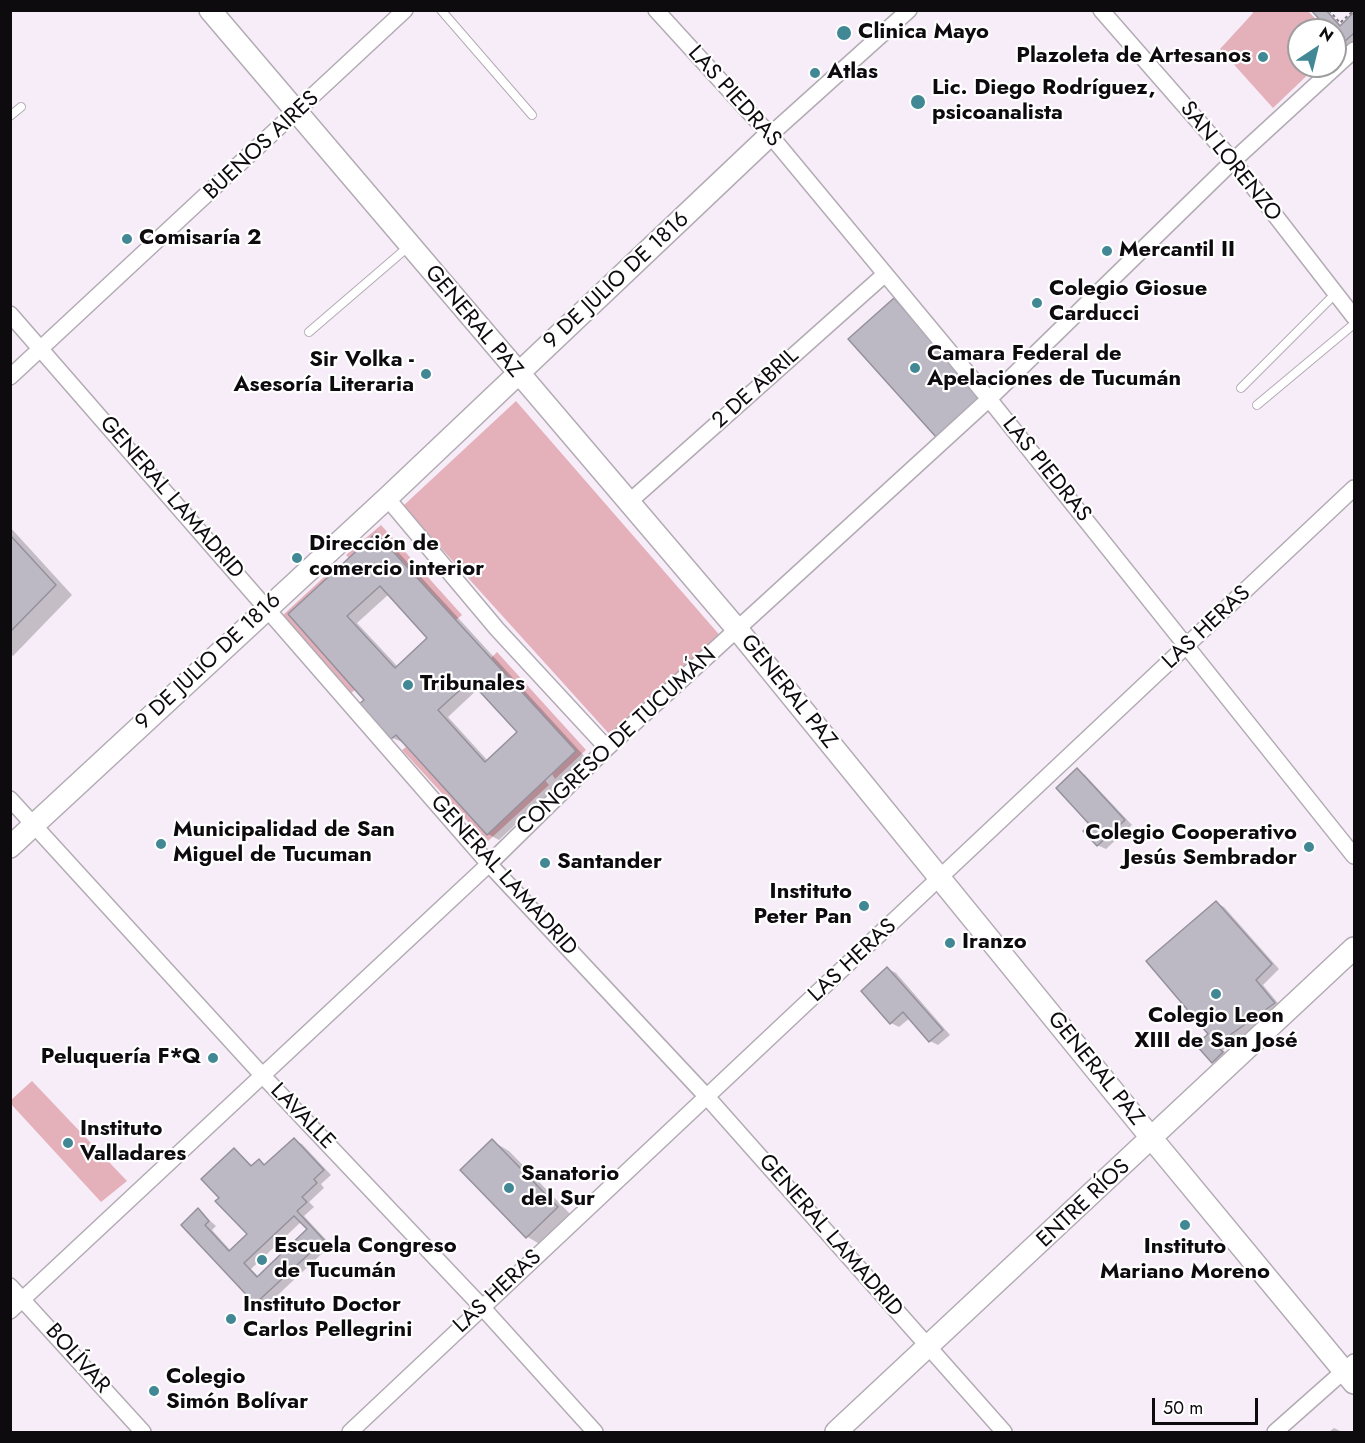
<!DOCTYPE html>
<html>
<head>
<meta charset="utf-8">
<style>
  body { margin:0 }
  #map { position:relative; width:1365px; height:1443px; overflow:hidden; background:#f6edf8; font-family:Jost,sans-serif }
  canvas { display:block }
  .frame { position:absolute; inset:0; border:12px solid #0e0b0e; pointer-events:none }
  .north { position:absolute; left:1287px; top:18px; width:60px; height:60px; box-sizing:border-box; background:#fff; border:2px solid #9f9d9f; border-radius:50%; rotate:35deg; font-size:16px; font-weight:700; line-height:24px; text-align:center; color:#0e0b0e }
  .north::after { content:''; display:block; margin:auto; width:21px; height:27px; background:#428794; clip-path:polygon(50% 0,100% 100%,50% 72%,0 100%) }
  .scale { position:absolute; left:1152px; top:1398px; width:106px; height:27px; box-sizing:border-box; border:3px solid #0e0b0e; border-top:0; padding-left:8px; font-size:18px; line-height:21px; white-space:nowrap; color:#0e0b0e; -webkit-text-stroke:4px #fff; paint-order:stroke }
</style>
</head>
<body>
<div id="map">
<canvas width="1365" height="1443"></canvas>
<div class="frame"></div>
<div class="north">N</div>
<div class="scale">50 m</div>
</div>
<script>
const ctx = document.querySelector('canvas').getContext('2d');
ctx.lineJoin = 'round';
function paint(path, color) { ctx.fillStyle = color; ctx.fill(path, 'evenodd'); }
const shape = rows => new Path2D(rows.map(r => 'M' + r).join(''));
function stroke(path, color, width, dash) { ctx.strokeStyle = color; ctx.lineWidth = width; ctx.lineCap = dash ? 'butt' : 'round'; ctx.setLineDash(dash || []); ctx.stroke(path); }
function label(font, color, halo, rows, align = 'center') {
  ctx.font = font + ' Jost,sans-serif'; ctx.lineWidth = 4.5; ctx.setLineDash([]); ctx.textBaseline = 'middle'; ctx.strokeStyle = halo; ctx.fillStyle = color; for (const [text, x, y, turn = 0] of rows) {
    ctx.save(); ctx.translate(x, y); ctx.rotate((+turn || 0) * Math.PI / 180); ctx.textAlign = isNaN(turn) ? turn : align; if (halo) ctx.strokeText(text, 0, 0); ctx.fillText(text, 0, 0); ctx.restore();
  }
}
paint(shape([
  [1252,11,1308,11,1326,30,1299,30,1299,66,1317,66,1273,108,1220,49,1253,13],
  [516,401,723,639,611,736,403,506],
  [381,525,462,615,456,620,377,533,349,558,346,555],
  [335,567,355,690,351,693,283,615],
  [497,652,586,750,555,779,552,774,576,751,491,658],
  [406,747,487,835,545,780,549,785,487,842,402,750],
  [32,1081,127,1181,101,1202,11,1104,11,1100]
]), '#e4b0ba');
paint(shape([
  [1313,10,1327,10,1341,26,1354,14,1354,40,1348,46,1343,43,1335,35,1335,30,1331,30],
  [10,527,72,595,13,656,10,654],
  [377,535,388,541,586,758,499,840,488,834,405,743,392,738,366,700,290,614],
  [389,594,429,638,398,667,357,623],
  [479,688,520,732,488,761,448,717],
  [1077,770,1085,775,1132,825,1106,849,1097,845],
  [1216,903,1224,907,1279,969,1263,985,1282,1008,1223,1050,1230,1057,1221,1067,1198,1046,1210,1035],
  [888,969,896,973,950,1035,938,1045,930,1041,910,1018,899,1027,891,1023],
  [294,1140,302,1144,331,1175,321,1184,324,1188,309,1202,314,1207,304,1216,331,1245,264,1308,256,1303,183,1225,198,1210,216,1226,212,1230,231,1251,249,1234,221,1198,234,1150,253,1166,259,1161,266,1165],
  [302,1221,310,1229,259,1277,251,1269],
  [492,1141,509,1151,573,1217,543,1246,526,1236],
  [1334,1428,1342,1432,1329,1432]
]), '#0003');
const building = shape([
  [1311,10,1326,10,1340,26,1354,12,1354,33,1342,44,1335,37,1335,30,1329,30,1311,10],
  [894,298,982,396,936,437,848,339,894,298],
  [376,533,576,751,487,835,396,735,391,739,359,704,364,700,288,614,376,533],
  [380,586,427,638,395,668,347,616,380,586],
  [470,681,517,732,485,762,438,710,470,681],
  [10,535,56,585,10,632,10,535],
  [1077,768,1125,820,1097,846,1083,831,1090,825,1056,788,1077,768],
  [1216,901,1272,964,1256,980,1275,1003,1216,1045,1223,1052,1212,1063,1196,1045,1208,1034,1146,961,1216,901],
  [887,967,943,1030,929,1042,903,1012,890,1024,861,991,887,967],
  [294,1138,324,1170,314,1179,317,1183,302,1197,307,1202,297,1211,324,1240,255,1304,181,1225,198,1208,209,1221,205,1225,229,1251,247,1234,215,1201,219,1198,201,1179,234,1148,251,1166,259,1159,264,1165,294,1138],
  [294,1216,307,1229,257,1277,244,1263,294,1216],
  [492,1139,558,1207,526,1238,460,1170,492,1139]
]);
paint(building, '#bcb9c5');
stroke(building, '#94909c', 1.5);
const lane = shape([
  [441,10,532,115],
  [10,116,21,107],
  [309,332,408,247],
  [1241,388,1335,294],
  [1257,405,1354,324]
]);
const street = shape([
  [656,10,770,135,989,399,1354,856],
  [1101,10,1233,161,1354,317],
  [770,135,909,10],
  [10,314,489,864,708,1098,1004,1432],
  [10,377,405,10],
  [387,498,497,629,607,748],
  [628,503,884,275],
  [10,799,263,1076,482,1307,595,1432],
  [10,1286,143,1432],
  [10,1311,489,864,607,748,989,399,1233,161,1354,50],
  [350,1432,1354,488],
  [1275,1432,1354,1362]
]);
const secondary = shape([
  [210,10,737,629,1153,1140,1354,1383],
  [10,847,387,498,770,135],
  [836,1432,1354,948]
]);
stroke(lane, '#b3abb4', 10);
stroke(street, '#b3abb4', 18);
stroke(secondary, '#b3abb4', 24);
stroke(shape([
  [1329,10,1340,23,1354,10]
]), '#7e787f', 2, [3, 3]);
stroke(lane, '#fff', 8);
stroke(street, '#fff', 15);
stroke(secondary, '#fff', 21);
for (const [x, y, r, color] of [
  [844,33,8,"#428794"],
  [1263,57,6,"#428794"],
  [815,73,6,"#428794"],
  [918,102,8,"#428794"],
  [127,239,6,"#428794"],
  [1107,251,6,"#428794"],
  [1037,303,6,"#428794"],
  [915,368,6,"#428794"],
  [426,374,6,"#428794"],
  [297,558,6,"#428794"],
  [408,685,6,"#428794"],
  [161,844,6,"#428794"],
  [1309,847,6,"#428794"],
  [545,863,6,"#428794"],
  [864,906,6,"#428794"],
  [950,943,6,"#428794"],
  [1216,994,6,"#428794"],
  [213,1058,6,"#428794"],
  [68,1143,6,"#428794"],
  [509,1188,6,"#428794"],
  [1185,1225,6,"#428794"],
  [262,1260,6,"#428794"],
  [231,1319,6,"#428794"],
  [154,1391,6,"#428794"]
]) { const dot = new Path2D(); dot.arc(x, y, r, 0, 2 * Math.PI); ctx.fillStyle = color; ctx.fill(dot); stroke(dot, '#fff', 2); }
label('bold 22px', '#0e0b0e', '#fff', [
  ["Clinica Mayo",858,33],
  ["Plazoleta de Artesanos",1251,57,"right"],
  ["Atlas",827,73],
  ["Lic. Diego Rodríguez,",932,89],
  ["psicoanalista",932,114],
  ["Comisaría 2",139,239],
  ["Mercantil II",1119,251],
  ["Colegio Giosue",1049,290],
  ["Carducci",1049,315],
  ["Camara Federal de",927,355],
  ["Apelaciones de Tucumán",927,380],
  ["Sir Volka -",414,361,"right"],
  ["Asesoría Literaria",414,386,"right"],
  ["Dirección de",309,545],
  ["comercio interior",309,570],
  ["Tribunales",420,685],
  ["Municipalidad de San",173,831],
  ["Miguel de Tucuman",173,856],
  ["Colegio Cooperativo",1297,834,"right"],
  ["Jesús Sembrador",1297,859,"right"],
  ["Santander",557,863],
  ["Instituto",852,893,"right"],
  ["Peter Pan",852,918,"right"],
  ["Iranzo",962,943],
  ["Colegio Leon",1216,1017,"center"],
  ["XIII de San José",1216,1042,"center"],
  ["Peluquería F*Q",201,1058,"right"],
  ["Instituto",80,1130],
  ["Valladares",80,1155],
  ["Sanatorio",521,1175],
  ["del Sur",521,1200],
  ["Escuela Congreso",274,1247],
  ["de Tucumán",274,1272],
  ["Instituto",1185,1248,"center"],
  ["Mariano Moreno",1185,1273,"center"],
  ["Instituto Doctor",243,1306],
  ["Carlos Pellegrini",243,1331],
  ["Colegio",166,1378],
  ["Simón Bolívar",166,1403]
], 'left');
label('22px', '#0e0b0e', '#fff', [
  ["LAS PIEDRAS",734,97,48],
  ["BUENOS AIRES",262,146,-43],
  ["SAN LORENZO",1230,162,51],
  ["9 DE JULIO DE 1816",617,281,-43],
  ["GENERAL PAZ",473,322,50],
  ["2 DE ABRIL",756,389,-42],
  ["LAS PIEDRAS",1046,470,51],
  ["GENERAL LAMADRID",171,498,49],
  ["LAS HERAS",1207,628,-43],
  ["9 DE JULIO DE 1816",209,662,-43],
  ["GENERAL PAZ",788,692,51],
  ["CONGRESO DE TUCUMÁN",617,742,-43],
  ["GENERAL LAMADRID",503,876,48],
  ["LAS HERAS",853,961,-43],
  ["GENERAL PAZ",1095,1069,51],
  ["LAVALLE",302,1117,46],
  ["ENTRE RÍOS",1084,1204,-43],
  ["GENERAL LAMADRID",830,1236,49],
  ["LAS HERAS",498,1292,-43],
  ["BOLÍVAR",77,1359,48]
]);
</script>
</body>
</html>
